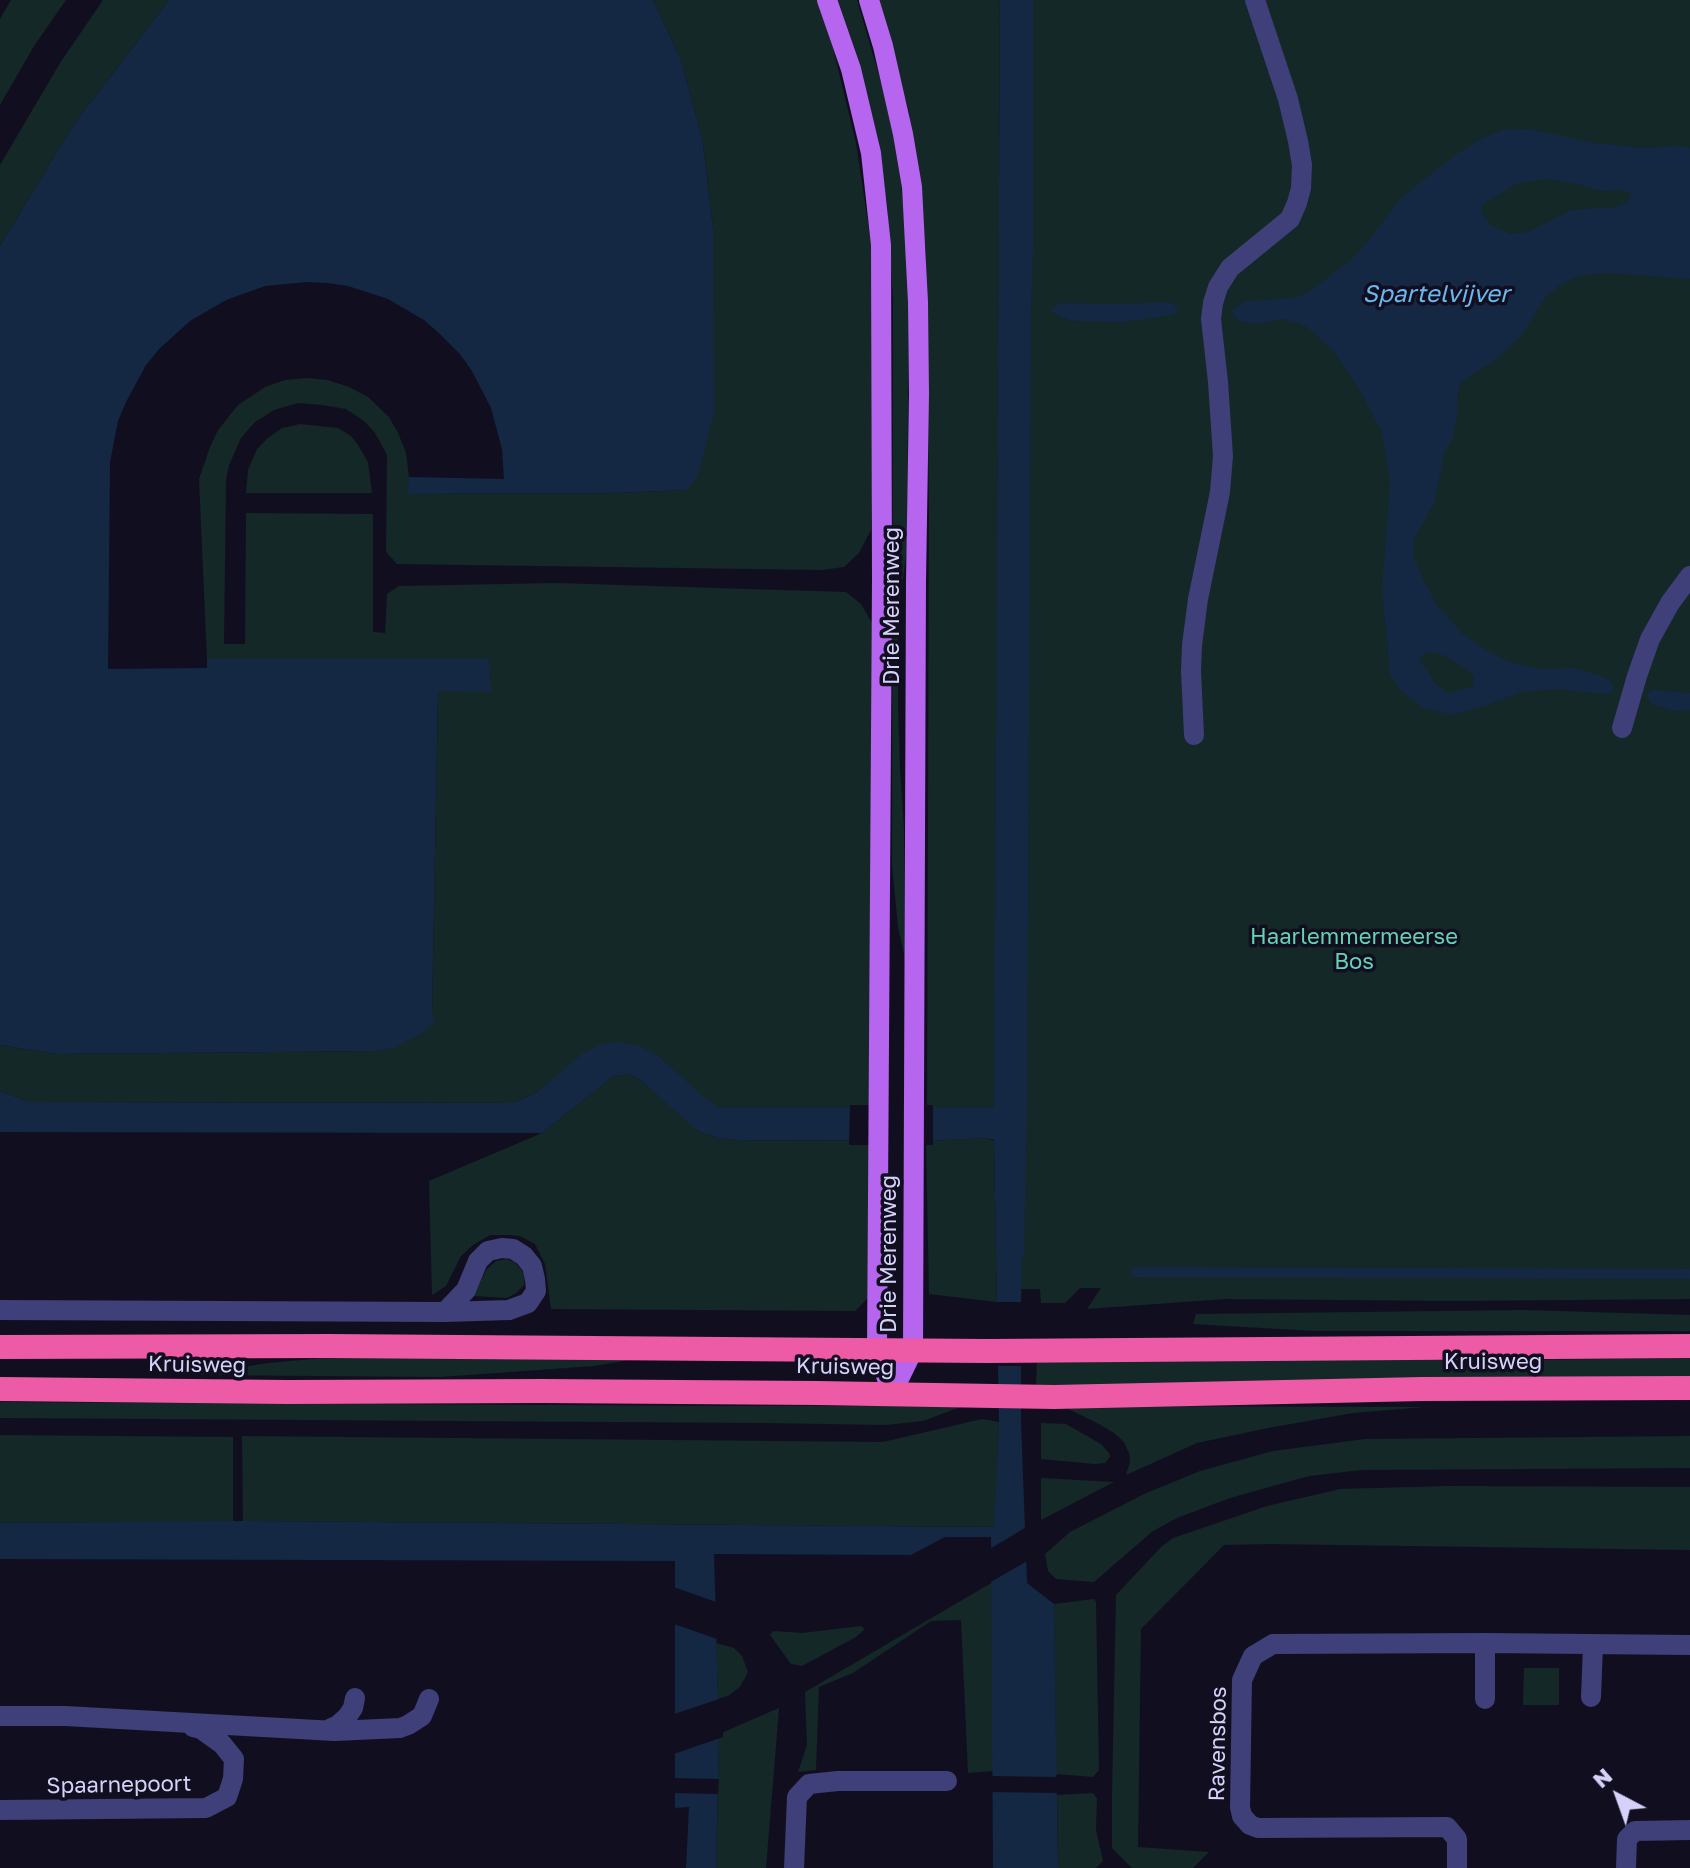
<!DOCTYPE html>
<html>
<head>
<meta charset="utf-8">
<style>
  body { margin:0 }
  #map { position:relative; width:1690px; height:1868px; overflow:hidden; background:#110f1f; font-family:"Golos Text",sans-serif }
  canvas { display:block }
  .north { position:absolute; left:1578px; top:1756px; width:80px; height:80px; -webkit-text-stroke:6px #110f1f; paint-order:stroke; rotate:319deg; font-size:22px; font-weight:700; line-height:32px; text-align:center; color:#d5d2fa }
  .north::after { content:''; display:block; margin:auto; width:28px; height:36px; background:#d5d2fa; clip-path:polygon(50% 0,100% 100%,50% 72%,0 100%) }
</style>
</head>
<body>
<div id="map">
<canvas width="1690" height="1868"></canvas>
<div class="north">N</div>
</div>
<script>
const ctx = document.querySelector('canvas').getContext('2d');
ctx.lineJoin = 'round';
function paint(path, color) { ctx.fillStyle = color; ctx.fill(path, 'evenodd'); }
const shape = rows => new Path2D(rows.map(r => 'M' + r).join(''));
function stroke(path, color, width, dash) { ctx.strokeStyle = color; ctx.lineWidth = width; ctx.lineCap = dash ? 'butt' : 'round'; ctx.setLineDash(dash || []); ctx.stroke(path); }
function label(font, color, halo, rows, align = 'center') {
  ctx.font = font + ' "Golos Text",sans-serif'; ctx.lineWidth = 7; ctx.setLineDash([]); ctx.textBaseline = 'middle'; ctx.strokeStyle = halo; ctx.fillStyle = color; for (const [text, x, y, turn = 0] of rows) {
    ctx.save(); ctx.translate(x, y); ctx.rotate((+turn || 0) * Math.PI / 180); ctx.textAlign = isNaN(turn) ? turn : align; if (halo) ctx.strokeText(text, 0, 0); ctx.fillText(text, 0, 0); ctx.restore();
  }
}
paint(shape([
  [11,0,66,0,34,46,0,105,0,19],
  [103,0,169,0,74,124,0,246,0,165,60,63],
  [653,0,817,0,827,23,856,143,872,249,875,384,871,530,859,553,844,567,822,570,397,564,386,552,387,455,375,433,364,421,346,409,322,405,298,403,274,410,255,422,241,438,229,465,226,480,224,644,245,644,246,513,373,514,373,632,385,633,387,594,399,586,556,583,846,592,861,604,872,623,870,1109,719,1108,706,1100,661,1058,538,1092,513,1103,30,1102,0,1091,0,1045,57,1054,376,1051,395,1048,432,1013,438,691,489,659,207,659,199,479,210,447,218,430,238,405,265,387,285,380,307,378,328,380,349,387,368,397,389,417,398,433,406,453,409,477,409,494,614,493,687,490,713,314,713,228,703,143,681,60],
  [838,0,857,0,890,113,901,183,909,264,907,550,898,613,898,708,900,768,904,829,905,959,898,927,892,865,893,299,887,204,878,139,858,58],
  [879,0,1000,0,995,1108,927,1109,929,511,926,251,909,112],
  [1027,0,1690,0,1690,1299,1453,1301,1225,1299,1087,1309,1101,1288,1080,1288,1065,1303,1041,1303,1040,1289,1016,1289],
  [300,424,338,428,351,436,358,445,368,462,372,493,246,493,248,470,257,449,268,438,282,428],
  [629,1074,643,1082,702,1133,719,1138,738,1140,870,1141,869,1297,855,1311,551,1309,545,1264,535,1244,520,1236,510,1235,490,1235,473,1245,461,1256,446,1286,432,1295,429,1181,542,1133,614,1076],
  [987,1138,994,1141,997,1302,929,1294,926,1141],
  [506,1259,514,1262,521,1269,525,1277,524,1285,516,1293,507,1298,473,1296,487,1269,496,1261],
  [1524,1310,1690,1315,1690,1331,1314,1331,1193,1324,1196,1314],
  [355,1355,647,1357,594,1366,441,1377,193,1375,268,1363],
  [1037,1357,1508,1360,1690,1358,1690,1380,1036,1388],
  [0,1402,743,1406,963,1406,923,1421,886,1425,765,1423,0,1418],
  [1062,1406,1425,1407,1353,1413,1268,1428,1197,1443,1126,1475,1130,1462,1129,1453,1124,1442,1114,1433,1097,1423],
  [982,1419,999,1422,995,1527,243,1521,242,1436,883,1442],
  [1041,1423,1066,1424,1101,1444,1109,1453,1110,1457,1105,1463,1095,1464,1041,1459],
  [0,1435,233,1437,233,1522,0,1523],
  [1690,1436,1690,1468,1362,1470,1309,1476,1230,1498,1177,1518,1153,1531,1094,1582,1056,1579,1048,1571,1045,1554,1070,1532,1144,1494,1200,1471,1273,1451,1365,1439],
  [1041,1478,1114,1482,1041,1520],
  [1449,1486,1690,1487,1690,1550,1269,1544,1224,1545,1141,1629,1138,1847,1209,1852,1193,1868,1132,1868,1112,1848,1112,1795,1116,1595,1161,1547,1173,1538,1267,1506,1340,1489],
  [993,1582,993,1771,968,1773,961,1620,931,1621,853,1673,819,1687,816,1770,798,1772,807,1745,805,1692],
  [1094,1599,1096,1602,1099,1770,1093,1777,1056,1774,1054,1604],
  [861,1626,865,1629,856,1637,802,1666,791,1664,770,1635,773,1631,802,1633],
  [716,1643,734,1648,742,1656,748,1672,740,1687,728,1696,718,1699],
  [1524,1668,1559,1668,1559,1705,1523,1705],
  [779,1708,766,1868,716,1868,719,1734],
  [1093,1793,1097,1799,1096,1830,1103,1861,1096,1868,1058,1868,1057,1795]
]), '#132827');
paint(shape([
  [169,0,653,0,681,60,703,143,713,228,714,413,698,475,687,490,614,493,408,494,409,477,504,479,502,449,491,408,472,371,460,354,440,334,424,320,388,299,348,286,328,283,307,282,265,286,226,300,190,321,159,349,146,365,126,402,118,421,110,462,108,669,207,668,207,659,489,659,491,692,438,691,432,1013,435,1020,422,1033,395,1048,377,1051,57,1054,0,1045,0,246,74,124],
  [1000,0,1033,0,1033,251,1031,309,1027,1107,1024,1251,1022,1260,1021,1302,1021,1422,1027,1583,1054,1604,1058,1868,993,1868,991,1537,945,1537,911,1555,714,1554,719,1734,716,1868,686,1868,689,1807,675,1808,675,1561,0,1559,0,1523,243,1521,994,1527,999,1422,994,1140,987,1138,926,1141,738,1140,719,1138,702,1133,692,1126,643,1082,629,1074,614,1076,542,1133,0,1132,0,1091,30,1102,513,1103,538,1092,582,1054,600,1045,620,1042,640,1046,661,1058,706,1099,719,1108,994,1108],
  [1529,129,1595,143,1643,148,1681,146,1690,148,1690,279,1611,273,1585,275,1574,278,1557,287,1545,298,1522,334,1494,361,1462,381,1457,393,1458,410,1453,437,1444,454,1434,503,1414,538,1413,553,1423,580,1437,605,1461,633,1491,653,1510,662,1540,669,1574,668,1601,676,1611,681,1614,689,1609,693,1602,694,1556,689,1521,692,1484,706,1451,715,1424,708,1401,691,1390,674,1382,588,1390,480,1382,433,1361,392,1334,351,1306,326,1284,319,1253,324,1238,320,1231,311,1246,301,1296,298,1310,291,1351,260,1373,235,1400,199,1455,155,1477,141,1502,130],
  [1548,179,1581,185,1601,191,1623,190,1632,194,1628,202,1615,207,1571,210,1528,232,1511,234,1490,225,1481,211,1482,205,1518,183],
  [1428,651,1443,655,1469,670,1474,676,1473,687,1448,693,1444,691,1434,682,1419,659],
  [1170,302,1179,309,1173,315,1123,322,1074,321,1061,317,1051,310,1059,303,1118,304],
  [1651,690,1690,693,1690,710,1674,711,1652,704,1647,696],
  [1135,1267,1690,1269,1690,1279,1134,1277,1130,1271]
]), '#142844');
paint(shape([
  [850,1105,933,1105,933,1145,849,1145],
  [993,1302,1025,1302,1025,1366,993,1366],
  [1028,1526,1029,1560,989,1583,988,1550],
  [671,1586,719,1603,720,1640,671,1623],
  [722,1698,723,1737,671,1755,671,1715],
  [989,1776,1059,1777,1059,1793,989,1792],
  [671,1778,719,1779,718,1794,671,1793]
]), '#110f1f');
stroke(shape([
  [1622,728,1637,676,1650,639,1670,603,1690,576],
  [1194,735,1191,671,1192,645,1198,599,1220,492,1223,456,1218,382,1211,319,1213,303,1218,287,1230,268,1290,219,1297,203,1301,188,1302,165,1298,141,1288,99,1255,0],
  [0,1310,445,1312,509,1310,528,1303,536,1291,535,1279,532,1266,524,1256,513,1249,502,1248,488,1251,478,1261,466,1290,445,1312],
  [1591,1697,1593,1645],
  [1485,1699,1485,1643],
  [0,1716,65,1716,335,1731,400,1728,408,1725,422,1716,429,1699],
  [327,1730,338,1725,347,1717,353,1708,355,1698],
  [0,1810,206,1808,227,1797,233,1779,234,1759,222,1744,201,1729,193,1727],
  [794,1868,797,1797,809,1784,838,1781,947,1781],
  [1457,1868,1457,1839,1447,1827,1258,1828,1250,1825,1242,1816,1240,1807,1242,1680,1253,1656,1273,1644,1485,1643,1690,1645],
  [1626,1868,1627,1839,1635,1831,1690,1830]
]), '#3f3f79', 20);
stroke(shape([
  [827,0,851,69,871,153,881,245,882,580,877,1350,892,1393],
  [869,0,883,46,903,134,912,187,918,302,919,394,916,581,913,1350,892,1393]
]), '#b665ee', 20);
stroke(shape([
  [0,1347,329,1346,988,1351,1690,1346],
  [0,1389,287,1392,543,1391,817,1393,1054,1397,1422,1389,1690,1388]
]), '#ed5aa6', 24);
label('22px', '#d5d2fa', '#110f1f', [
  ["Drie Merenweg",892,606,-90],
  ["Drie Merenweg",889,1254,-90],
  ["Kruisweg",1493,1362],
  ["Kruisweg",197,1365,1],
  ["Kruisweg",845,1367,1],
  ["Ravensbos",1218,1744,-89],
  ["Spaarnepoort",119,1785,-1]
]);
label('22px', '#66d2b3', '#110f1f', [
  ["Haarlemmermeerse",1354,937],
  ["Bos",1354,962]
]);
label('italic 24px', '#6bb7ef', '#110f1f', [
  ["Spartelvijver",1436,294]
]);
</script>
</body>
</html>
